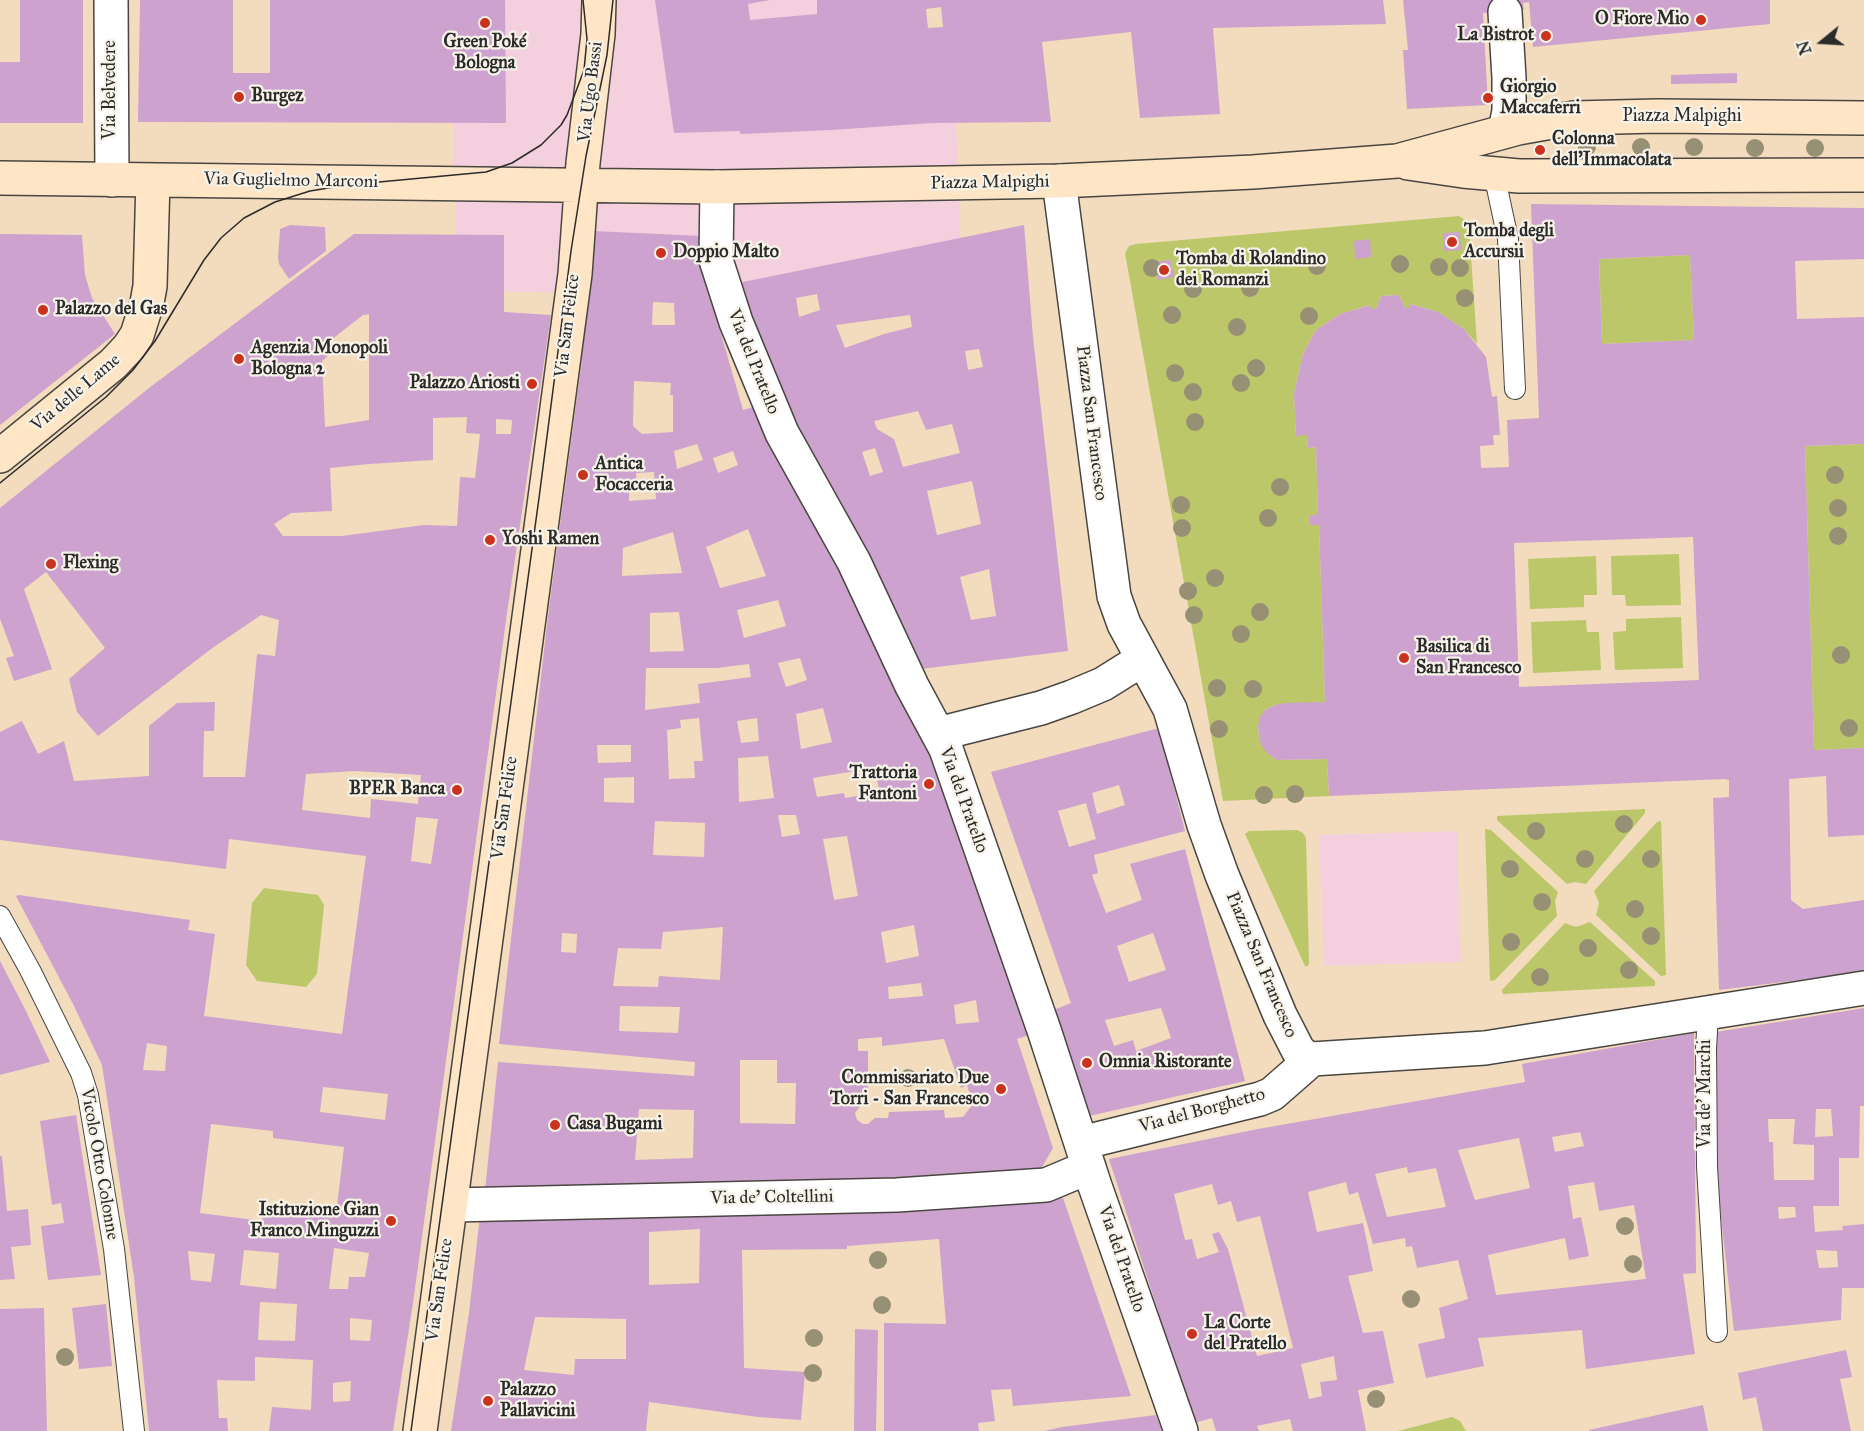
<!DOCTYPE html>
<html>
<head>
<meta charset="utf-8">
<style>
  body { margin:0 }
  #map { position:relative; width:1864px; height:1431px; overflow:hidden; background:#f2dcbd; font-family:"IM FELL Great Primer",serif }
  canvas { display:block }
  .north { position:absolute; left:1792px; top:12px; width:60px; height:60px; -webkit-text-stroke:4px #f7f3e8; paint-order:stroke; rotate:252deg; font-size:16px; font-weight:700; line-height:24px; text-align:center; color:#2b2b2b }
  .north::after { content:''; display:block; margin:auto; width:21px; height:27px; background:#2b2b2b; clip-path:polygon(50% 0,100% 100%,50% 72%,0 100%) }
</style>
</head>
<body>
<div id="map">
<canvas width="1864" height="1431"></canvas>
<div class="north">N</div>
</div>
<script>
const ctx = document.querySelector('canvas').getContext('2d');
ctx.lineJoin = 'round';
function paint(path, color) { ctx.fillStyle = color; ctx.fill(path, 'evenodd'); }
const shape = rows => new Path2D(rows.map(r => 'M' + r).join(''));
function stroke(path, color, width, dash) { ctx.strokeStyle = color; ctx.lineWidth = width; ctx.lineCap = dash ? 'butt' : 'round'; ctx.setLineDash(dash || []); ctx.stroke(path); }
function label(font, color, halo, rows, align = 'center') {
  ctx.font = font + ' "IM FELL Great Primer",serif'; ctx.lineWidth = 4.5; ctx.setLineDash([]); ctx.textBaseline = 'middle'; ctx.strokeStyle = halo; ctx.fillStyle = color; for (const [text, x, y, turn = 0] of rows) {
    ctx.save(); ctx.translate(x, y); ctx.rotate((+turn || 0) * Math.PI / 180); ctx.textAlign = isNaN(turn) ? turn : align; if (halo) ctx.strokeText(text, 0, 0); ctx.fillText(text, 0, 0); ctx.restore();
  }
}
paint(shape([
  [449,0,887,0,954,68,961,255,776,296,700,307,688,295,475,291,458,285],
  [1457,831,1461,962,1324,966,1319,835]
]), '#f4cfde');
paint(shape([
  [1459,216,1465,220,1469,227,1477,344,1464,329,1438,312,1411,304,1410,308,1405,308,1399,295,1381,296,1376,309,1371,309,1369,305,1340,314,1316,330,1303,354,1294,393,1296,435,1307,435,1308,448,1316,447,1318,515,1310,516,1310,525,1319,525,1325,702,1275,705,1265,710,1258,727,1259,738,1268,754,1278,760,1327,759,1329,796,1223,801,1125,253,1129,246,1136,244],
  [1690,255,1694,340,1602,344,1599,259],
  [1864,444,1864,748,1814,750,1805,446],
  [1679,554,1681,605,1626,606,1625,595,1612,595,1611,556],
  [1596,556,1597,595,1584,595,1584,607,1530,609,1528,559],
  [1681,617,1683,668,1615,670,1613,632,1626,631,1626,619],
  [1586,620,1587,632,1599,632,1601,670,1533,673,1531,622],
  [1645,809,1645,813,1586,884,1575,882,1567,884,1497,820,1497,816],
  [1661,821,1666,975,1661,976,1596,915,1599,903,1594,891,1657,822],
  [1485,829,1491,830,1558,892,1555,901,1557,916,1495,980,1490,981],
  [1297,830,1303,833,1306,838,1309,963,1308,966,1305,966,1245,834,1249,831],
  [264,888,318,895,324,905,317,974,306,987,257,981,246,965,252,903],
  [1590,922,1655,981,1655,986,1503,994,1502,990,1565,923,1576,927],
  [1452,1417,1460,1421,1466,1431,1398,1431]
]), '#bcc769');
paint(shape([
  [20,0,83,0,83,123,0,123,0,62,20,62],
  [140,0,233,0,233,73,270,73,270,0,505,0,506,123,138,122],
  [655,0,770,0,748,4,750,20,817,14,817,0,1383,0,1386,24,1213,28,1220,114,1140,118,1131,32,1042,42,1051,122,932,123,832,130,741,134,739,131,674,133],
  [941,7,943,27,928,28,926,9],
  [1403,0,1770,0,1770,24,1533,47,1529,2,1523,3,1524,10,1483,13,1488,105,1407,109,1403,50,1408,50],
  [1737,73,1737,83,1671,84,1671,75],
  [1531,204,1864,208,1864,259,1795,261,1797,319,1864,317,1864,444,1805,446,1814,750,1864,748,1864,835,1828,837,1826,776,1789,779,1791,900,1803,909,1864,900,1864,972,1719,990,1713,798,1729,797,1729,780,1724,779,1329,796,1327,759,1277,760,1268,754,1262,746,1259,738,1258,726,1260,717,1265,710,1275,705,1285,703,1325,702,1319,525,1310,525,1310,515,1318,515,1316,447,1308,448,1307,435,1296,436,1294,393,1303,354,1316,330,1340,314,1370,305,1371,309,1376,309,1381,296,1399,295,1405,308,1410,308,1410,304,1438,312,1464,329,1486,357,1492,397,1497,396,1500,435,1493,435,1494,445,1480,446,1481,468,1509,467,1507,420,1539,418],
  [1690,255,1694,340,1602,344,1599,259],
  [1693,537,1699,680,1519,687,1514,543],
  [290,225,325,227,326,251,289,279,279,264,278,258,280,229],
  [1024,225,1033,337,1068,651,921,669,803,454,738,283],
  [817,294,820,310,799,317,796,298],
  [910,315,912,327,884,334,845,348,836,325],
  [979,349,983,367,968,370,965,351],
  [918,411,926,430,952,424,960,453,903,467,894,439,877,429,874,421],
  [875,448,883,472,870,476,862,452],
  [972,481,981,524,937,535,927,491],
  [989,569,996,616,971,620,960,577],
  [593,231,702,236,708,289,743,410,760,405,934,758,1032,1034,1017,1039,1053,1148,1038,1174,485,1191,498,1062,694,1076,695,1062,499,1044,548,616,581,367],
  [653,302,674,303,675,325,652,325],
  [634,381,671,383,670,395,673,395,673,432,642,434,633,426],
  [697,444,703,460,677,469,674,451],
  [733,451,738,465,718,473,713,458],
  [654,472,656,499,629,501,629,487,637,486,636,473],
  [748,529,766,576,720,588,706,547],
  [673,532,682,573,622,576,623,548],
  [778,600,786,626,744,638,737,610],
  [679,612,684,651,650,652,650,613],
  [800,658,807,680,786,687,778,663],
  [749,664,751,677,698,684,700,703,645,710,646,668,717,668],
  [823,708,832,742,801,749,796,714],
  [699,718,703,761,694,761,695,778,669,779,667,730,681,728,680,720],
  [757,718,759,741,741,743,737,721],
  [597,745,631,745,631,762,598,763],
  [768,756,774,798,739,802,738,758],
  [874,768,880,792,845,798,844,793,817,797,813,778],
  [634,777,634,803,604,802,604,778],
  [778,815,796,815,800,834,782,837],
  [655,821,705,823,704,857,653,855],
  [847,836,858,896,834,900,823,839],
  [914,925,919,956,886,963,881,932],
  [723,927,720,980,659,976,658,987,613,986,618,948,661,949,663,932],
  [562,933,577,934,576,953,561,952],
  [921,983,923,996,889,999,888,987],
  [976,1000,979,1022,956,1024,954,1005],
  [620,1006,680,1007,678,1033,619,1031],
  [882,1037,882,1046,944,1039,961,1088,967,1085,973,1104,963,1117,945,1118,944,1110,889,1112,888,1118,875,1118,868,1124,863,1124,857,1120,855,1113,862,1104,862,1092,868,1091,868,1051,858,1051,858,1039],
  [740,1060,777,1060,777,1083,796,1083,795,1124,740,1123],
  [639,1109,694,1110,693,1158,635,1160],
  [1460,232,1461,250,1444,251,1443,233],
  [0,234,82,235,85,275,92,298,115,334,0,425],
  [354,234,504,235,504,312,551,315,507,613,413,1303,393,1431,269,1431,272,1407,311,1410,313,1360,255,1357,255,1381,217,1380,219,1418,227,1418,228,1431,149,1431,134,1277,102,1065,73,1004,16,896,19,895,190,920,188,930,215,934,204,1016,342,1034,366,856,229,839,226,869,0,840,0,732,22,721,38,754,64,741,74,781,149,776,149,726,177,703,215,702,214,731,204,731,203,777,245,777,257,654,275,656,279,620,261,615,211,649,98,736,77,712,69,679,105,648,46,572,24,589,52,669,14,681,6,658,14,656,0,619,0,508,149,388],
  [369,314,369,420,325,427,322,361,330,354,331,340,363,315],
  [467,417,466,433,480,434,475,478,460,477,457,526,424,525,342,536,283,536,274,524,291,513,332,511,330,468,369,464,433,460,433,418],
  [496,419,512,420,511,434,496,434],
  [355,771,421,775,418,804,371,799,370,818,302,810,306,774],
  [416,817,438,819,431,864,411,861],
  [147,1043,167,1046,165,1071,143,1070],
  [323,1087,388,1094,385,1120,320,1112],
  [211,1124,273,1131,273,1138,344,1147,336,1215,264,1205,262,1221,200,1213],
  [334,1248,369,1253,365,1277,349,1277,348,1289,329,1289],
  [244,1250,279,1253,276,1289,240,1285],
  [188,1251,215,1254,211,1282,191,1280],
  [260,1302,297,1304,295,1341,258,1340],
  [350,1318,372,1320,370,1341,350,1340],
  [351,1381,350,1401,333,1402,333,1383],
  [1370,239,1371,257,1355,259,1354,241],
  [1171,260,1174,277,1158,280,1155,262],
  [1159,728,1185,831,1094,855,1098,873,1092,875,1106,913,1142,900,1130,864,1185,849,1245,1081,1089,1116,1051,1011,1071,1003,991,772],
  [1119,785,1125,805,1097,814,1092,793],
  [1086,803,1096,839,1069,847,1058,811],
  [1153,933,1166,970,1129,982,1117,946],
  [1161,1008,1171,1038,1136,1051,1133,1040,1114,1046,1105,1020],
  [0,961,25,1009,50,1062,0,1075],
  [1864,1008,1864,1106,1860,1106,1859,1158,1839,1158,1839,1206,1813,1206,1815,1232,1843,1230,1842,1226,1864,1224,1864,1288,1842,1288,1841,1320,1734,1331,1718,1191,1716,1032],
  [1816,1109,1831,1109,1833,1136,1815,1137],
  [1768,1119,1795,1119,1793,1144,1814,1145,1814,1180,1774,1180,1773,1142,1769,1142],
  [1778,1207,1795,1207,1796,1217,1779,1219],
  [1816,1250,1837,1251,1838,1267,1819,1268],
  [1694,1033,1696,1273,1683,1274,1695,1354,1586,1369,1582,1330,1478,1338,1484,1366,1426,1378,1418,1344,1445,1338,1439,1308,1468,1299,1458,1260,1417,1268,1412,1246,1406,1247,1405,1238,1373,1244,1358,1192,1349,1195,1346,1182,1308,1192,1317,1232,1363,1223,1373,1271,1348,1276,1363,1333,1383,1331,1394,1383,1358,1390,1366,1431,1293,1431,1290,1419,1257,1426,1259,1431,1216,1431,1212,1418,1194,1423,1109,1159,1258,1129,1525,1082,1522,1064],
  [1580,1132,1584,1146,1555,1152,1552,1137],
  [1519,1138,1530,1188,1475,1200,1458,1150],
  [1407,1167,1408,1173,1436,1168,1446,1207,1387,1217,1375,1174],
  [1594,1182,1599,1211,1634,1205,1646,1279,1496,1295,1488,1255,1565,1238,1569,1260,1589,1256,1581,1217,1573,1219,1568,1186],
  [1212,1184,1218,1205,1231,1201,1237,1222,1260,1216,1293,1348,1257,1356,1228,1249,1219,1232,1212,1234,1219,1252,1197,1259,1192,1239,1185,1240,1174,1194],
  [1334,1356,1337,1380,1320,1382,1322,1396,1309,1399,1301,1364],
  [76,1115,101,1275,48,1280,41,1226,64,1223,61,1203,52,1205,40,1121],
  [0,1156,2,1156,7,1211,28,1209,31,1245,11,1247,15,1279,0,1280],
  [1063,1198,1131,1396,1013,1406,1011,1389,991,1390,995,1421,978,1423,979,1431,884,1431,884,1323,946,1324,939,1239,847,1246,847,1249,742,1250,744,1368,805,1372,801,1420,758,1417,649,1402,646,1431,451,1431,469,1313,480,1215,936,1207],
  [700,1229,699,1283,649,1285,649,1232],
  [535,1317,626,1319,626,1359,575,1359,574,1375,524,1370],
  [106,1304,112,1366,79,1369,72,1308],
  [44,1308,47,1431,0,1431,0,1309],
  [855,1329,878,1330,876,1431,854,1431],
  [1846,1350,1852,1377,1840,1379,1851,1431,1763,1431,1756,1397,1743,1400,1738,1373],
  [1703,1405,1708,1431,1589,1431,1589,1430],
  [1156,1415,1162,1431,1044,1431,1062,1427]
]), '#cda2ce');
const lane = shape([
  [1494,174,1508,239,1515,389],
  [0,916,30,970,81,1073,88,1095,114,1249,134,1431],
  [1708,1014,1706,1049,1707,1167,1717,1332]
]);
const street = shape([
  [111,0,112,180],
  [1505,12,1509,78,1509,111,1505,131],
  [1059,181,1114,596,1124,624,1170,709,1204,825,1222,875,1280,1015,1298,1050,1304,1056,1312,1059,1485,1048,1864,988],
  [717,187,716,260,736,322,782,433,854,562,912,686,946,749,1044,1030,1095,1186,1181,1431],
  [938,734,1041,708,1072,697,1103,684,1143,659],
  [1081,1143,1260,1099,1272,1094,1312,1059],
  [452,1205,897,1195,1046,1185,1089,1167]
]);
const secondary = shape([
  [1408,163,1463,171,1519,176,1864,175],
  [0,178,717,187,1059,181,1253,172,1397,161,1518,128,1574,118,1657,116,1864,118],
  [0,456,113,364,129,347,137,335,147,303,150,286,153,180],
  [420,1431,575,274,583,163,598,34,599,0]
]);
stroke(lane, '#494641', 22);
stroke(street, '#494641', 36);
stroke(secondary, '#494641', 36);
stroke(lane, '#fff', 20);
stroke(street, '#fff', 33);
stroke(secondary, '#fde5c5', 33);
stroke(shape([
  [0,483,106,397,133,370,155,341,204,260,221,238,244,218,275,202,310,191,347,185,486,172,512,163,541,145,561,125,567,115,584,70,587,39,583,0],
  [411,1431,539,498,571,251,586,156,607,55,613,0]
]), '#2b2b2b', 1.5);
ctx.fillStyle = '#989075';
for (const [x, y] of [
  [1587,147],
  [1641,147],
  [1694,147],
  [1755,148],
  [1815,148],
  [1400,264],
  [1317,266],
  [1439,267],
  [1152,268],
  [1460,268],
  [1250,288],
  [1193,289],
  [1465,298],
  [1172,315],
  [1309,316],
  [1237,327],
  [1256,368],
  [1175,373],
  [1241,383],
  [1193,392],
  [1195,422],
  [1835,475],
  [1280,487],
  [1181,505],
  [1838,508],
  [1268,518],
  [1182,528],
  [1838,536],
  [1215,578],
  [1188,591],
  [1260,612],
  [1194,615],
  [1241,634],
  [1841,655],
  [1217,688],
  [1253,689],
  [1849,728],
  [1219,729],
  [1295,794],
  [1264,795],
  [1624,824],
  [1536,831],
  [1585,859],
  [1651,859],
  [1510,869],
  [1542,902],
  [1635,909],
  [1651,936],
  [1511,942],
  [1588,948],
  [1629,970],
  [1540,977],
  [908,1078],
  [1625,1226],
  [878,1260],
  [1633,1264],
  [1411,1299],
  [882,1305],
  [814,1338],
  [65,1357],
  [813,1373],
  [1376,1399]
]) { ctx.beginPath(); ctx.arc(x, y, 9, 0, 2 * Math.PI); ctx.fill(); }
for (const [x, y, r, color] of [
  [1701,20,6,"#c8321e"],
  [485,23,6,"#c8321e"],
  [1546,36,6,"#c8321e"],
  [239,97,6,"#c8321e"],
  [1488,98,6,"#c8321e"],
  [1540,150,6,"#c8321e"],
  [1452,242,6,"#c8321e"],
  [661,253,6,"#c8321e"],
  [1164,270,6,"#c8321e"],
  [43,310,6,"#c8321e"],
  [239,359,6,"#c8321e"],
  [532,384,6,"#c8321e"],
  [583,475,6,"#c8321e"],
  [490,540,6,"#c8321e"],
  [51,564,6,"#c8321e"],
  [1404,658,6,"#c8321e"],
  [929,784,6,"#c8321e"],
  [457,790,6,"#c8321e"],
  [1087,1063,6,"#c8321e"],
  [1001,1089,6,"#c8321e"],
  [555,1125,6,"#c8321e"],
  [391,1221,6,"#c8321e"],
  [1192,1334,6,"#c8321e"],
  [488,1401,6,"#c8321e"]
]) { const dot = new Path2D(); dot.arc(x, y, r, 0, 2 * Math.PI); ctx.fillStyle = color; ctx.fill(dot); stroke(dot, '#f7f3e8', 2); }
label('bold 18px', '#2b2b2b', '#f7f3e8', [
  ["O Fiore Mio",1689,20,"right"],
  ["La Bistrot",1534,36,"right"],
  ["Green Poké",485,43,"center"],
  ["Bologna",485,64,"center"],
  ["Giorgio",1500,88],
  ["Maccaferri",1500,109],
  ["Burgez",251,97],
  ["Colonna",1552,140],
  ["dell'Immacolata",1552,161],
  ["Tomba degli",1464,232],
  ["Accursii",1464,253],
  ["Doppio Malto",673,253],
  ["Tomba di Rolandino",1176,260],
  ["dei Romanzi",1176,281],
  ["Palazzo del Gas",55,310],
  ["Agenzia Monopoli",251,349],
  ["Bologna 2",251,370],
  ["Palazzo Ariosti",520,384,"right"],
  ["Antica",595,465],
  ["Focacceria",595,486],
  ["Yoshi Ramen",502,540],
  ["Flexing",63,564],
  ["Basilica di",1416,648],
  ["San Francesco",1416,669],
  ["Trattoria",917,774,"right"],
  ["Fantoni",917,795,"right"],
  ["BPER Banca",445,790,"right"],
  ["Omnia Ristorante",1099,1063],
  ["Commissariato Due",989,1079,"right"],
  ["Torri - San Francesco",989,1100,"right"],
  ["Casa Bugami",567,1125],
  ["Istituzione Gian",379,1211,"right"],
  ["Franco Minguzzi",379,1232,"right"],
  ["La Corte",1204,1324],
  ["del Pratello",1204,1345],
  ["Palazzo",500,1391],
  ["Pallavicini",500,1412]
], 'left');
label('18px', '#2b2b2b', '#f7f3e8', [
  ["Via Belvedere",111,90,-90],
  ["Via Ugo Bassi",591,92,-83],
  ["Piazza Malpighi",1682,117],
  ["Via Guglielmo Marconi",291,181,1],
  ["Piazza Malpighi",990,183,-1],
  ["Via San Felice",568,326,-83],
  ["Via del Pratello",753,362,68],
  ["Via delle Lame",76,393,-40],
  ["Piazza San Francesco",1091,423,83],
  ["Via del Pratello",963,800,70],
  ["Via San Felice",505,808,-82],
  ["Piazza San Francesco",1261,965,67],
  ["Via de' Marchi",1706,1094,-90],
  ["Via del Borghetto",1202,1111,-15],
  ["Vicolo Otto Colonne",99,1164,80],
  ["Via de' Coltellini",772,1198,-1],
  ["Via del Pratello",1121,1259,71],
  ["Via San Felice",440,1290,-82]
]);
</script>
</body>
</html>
